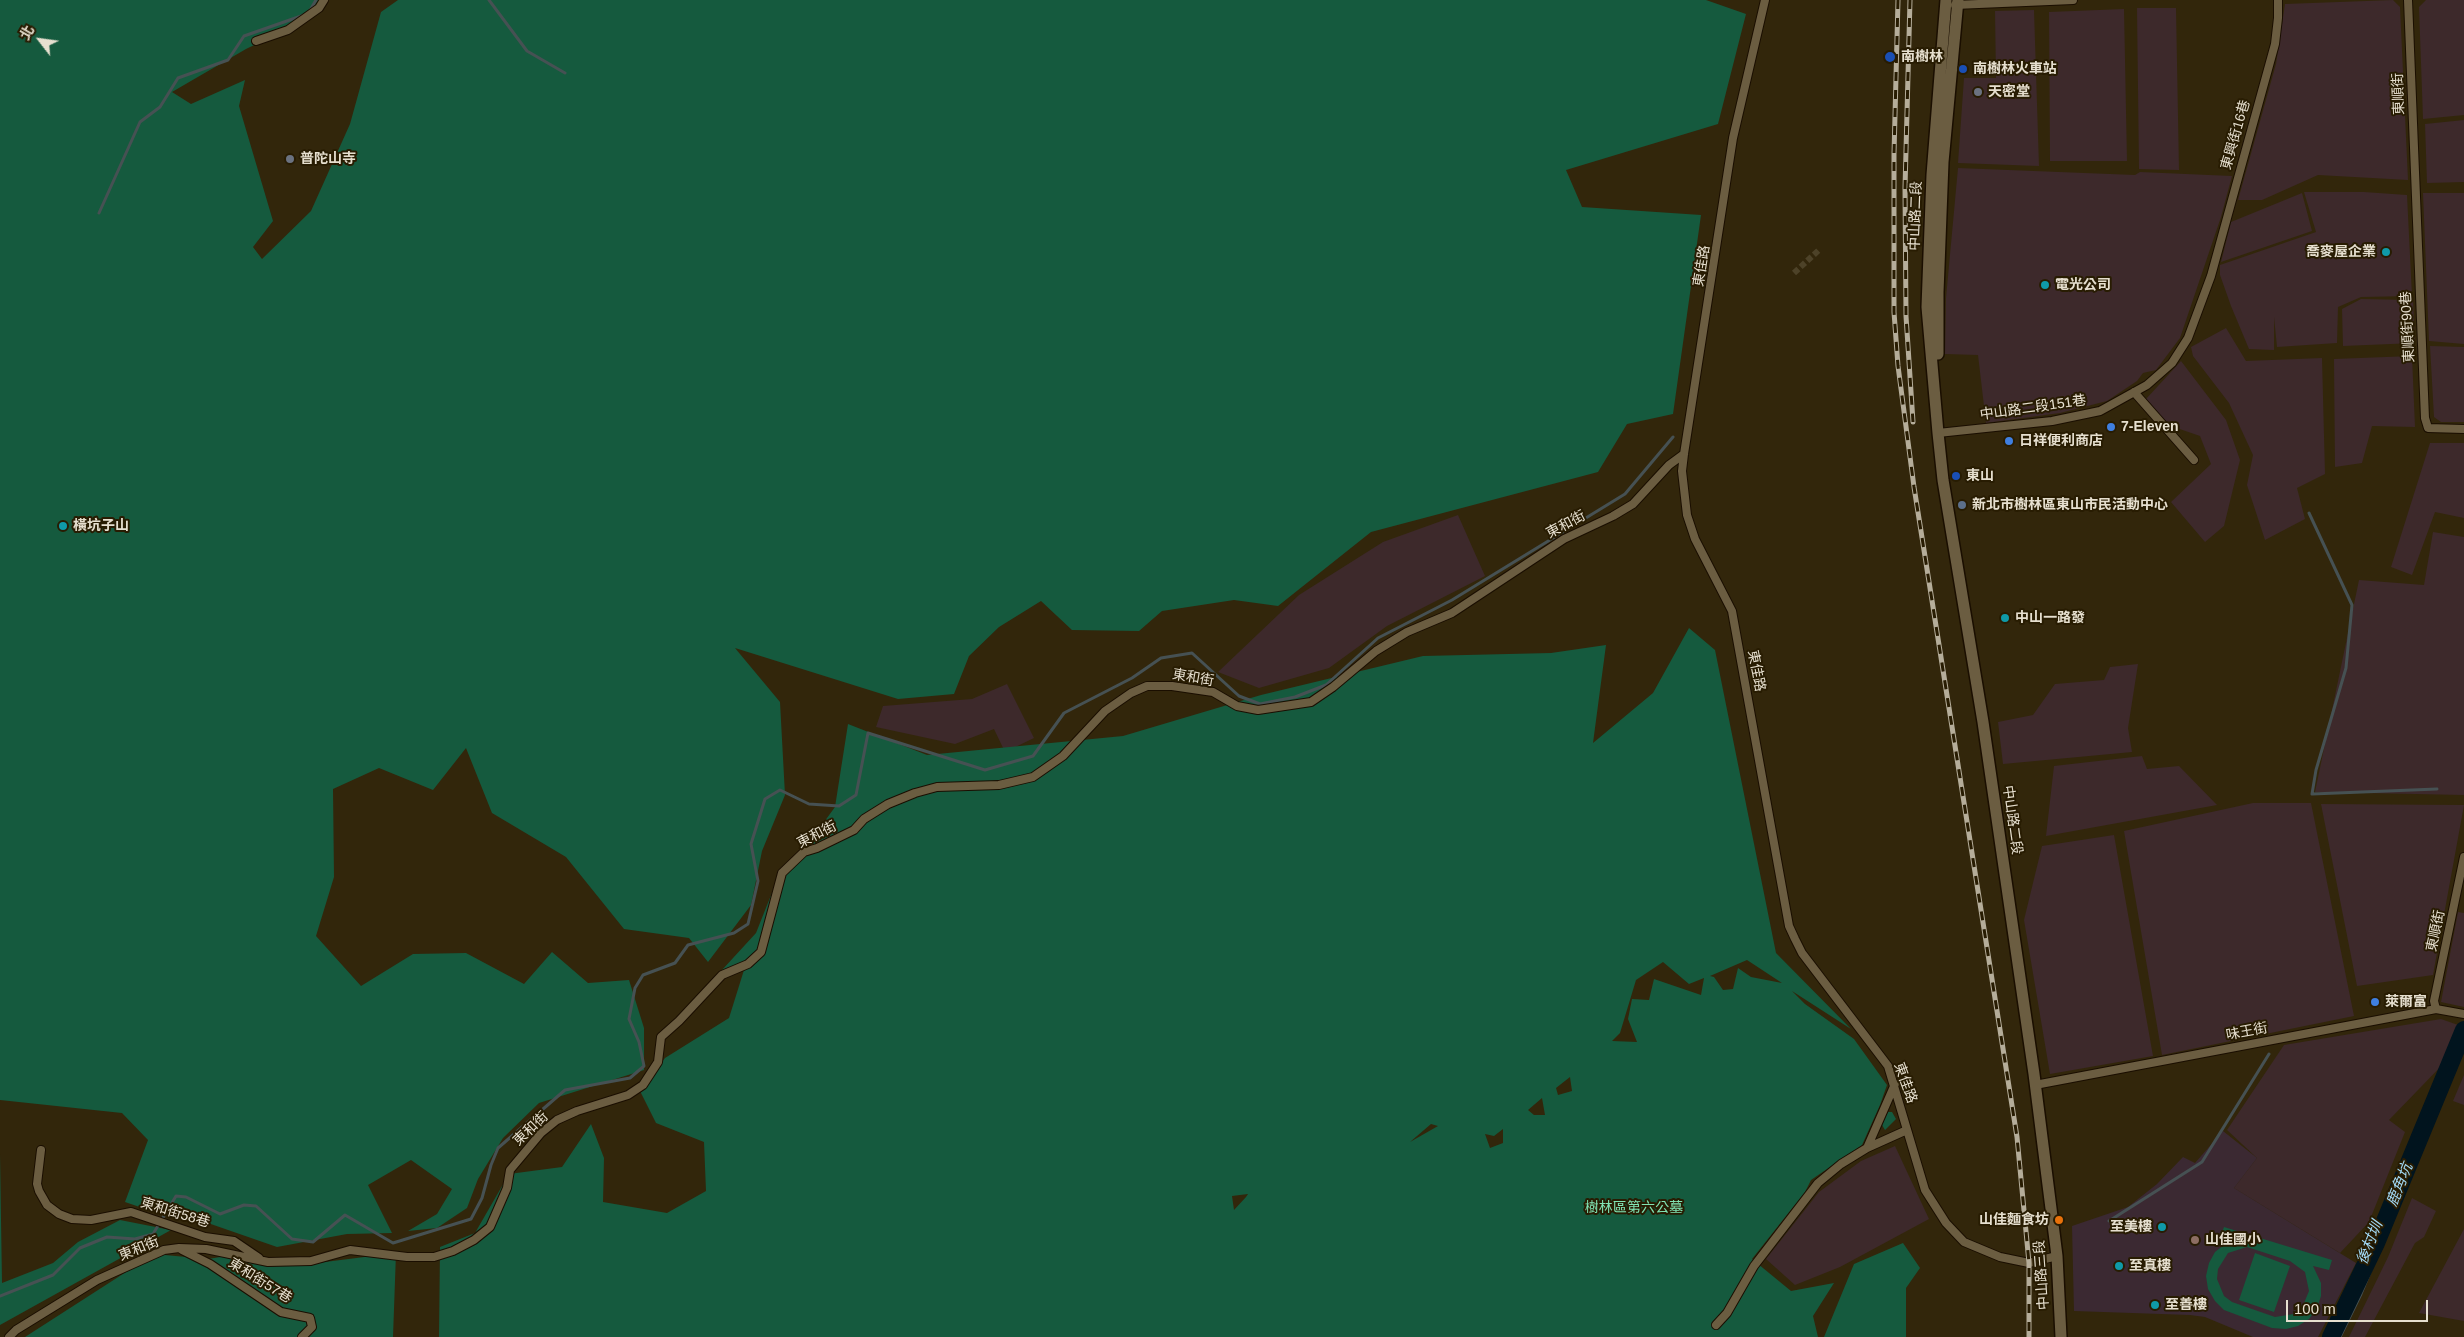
<!DOCTYPE html>
<html>
<head>
<meta charset="utf-8">
<style>
  body { margin:0 }
  #map { position:relative; width:2464px; height:1337px; overflow:hidden; background:#32260b; font-family:Helvetica,"Noto Sans TC",sans-serif }
  canvas { display:block }
  .north { position:absolute; left:15px; top:15px; width:50px; height:50px; -webkit-text-stroke:4px #281c02; paint-order:stroke; rotate:300deg; font-size:14px; font-weight:700; line-height:20px; text-align:center; color:#e6dfcf }
  .north::after { content:''; display:block; margin:auto; width:18px; height:22px; background:#e6dfcf; clip-path:polygon(50% 0,100% 100%,50% 72%,0 100%) }
  .scale { position:absolute; left:2286px; top:1300px; width:142px; height:22px; box-sizing:border-box; border:2px solid #e6dfcf; border-top:0; padding-left:6px; font-size:15px; line-height:18px; white-space:nowrap; color:#e6dfcf; -webkit-text-stroke:4px #281c02; paint-order:stroke }
</style>
</head>
<body>
<div id="map">
<canvas width="2464" height="1337"></canvas>
<div class="north">北</div>
<div class="scale">100 m</div>
</div>
<script>
const ctx = document.querySelector('canvas').getContext('2d');
ctx.lineJoin = 'round';
function paint(path, color) { ctx.fillStyle = color; ctx.fill(path, 'evenodd'); }
const shape = rows => new Path2D(rows.map(r => 'M' + r).join(''));
function stroke(path, color, width, dash) { ctx.strokeStyle = color; ctx.lineWidth = width; ctx.lineCap = dash ? 'butt' : 'round'; ctx.setLineDash(dash || []); ctx.stroke(path); }
function label(font, color, halo, rows, align = 'center') {
  ctx.font = font + ' Helvetica,"Noto Sans TC",sans-serif'; ctx.lineWidth = 4; ctx.setLineDash([]); ctx.textBaseline = 'middle'; ctx.strokeStyle = halo; ctx.fillStyle = color; for (const [text, x, y, turn = 0] of rows) {
    ctx.save(); ctx.translate(x, y); ctx.rotate((+turn || 0) * Math.PI / 180); ctx.textAlign = isNaN(turn) ? turn : align; if (halo) ctx.strokeText(text, 0, 0); ctx.fillText(text, 0, 0); ctx.restore();
  }
}
paint(shape([
  [2393,0,2400,7,2408,180,2318,175,2262,200,2238,200,2276,64,2285,4],
  [2426,0,2464,0,2464,115,2423,119,2419,7],
  [2137,8,2176,8,2179,170,2139,169],
  [2124,9,2127,161,2050,161,2049,12],
  [2034,10,2039,166,1958,163,1964,78,1996,78,1995,11],
  [2464,120,2464,182,2427,183,2425,124],
  [1958,168,2135,175,2140,172,2232,176,2221,217,2180,338,2156,370,2143,373,2137,381,2107,401,2060,413,1986,423,1978,355,1945,354,1946,298],
  [2304,192,2364,192,2407,195,2412,296,2361,297,2338,307,2337,343,2277,347,2274,317,2274,350,2249,349,2231,306,2220,275,2220,265,2316,232],
  [2302,193,2312,231,2221,262,2231,222],
  [2423,193,2464,193,2464,344,2429,341],
  [2361,299,2413,300,2415,343,2343,346,2342,309],
  [2226,328,2246,361,2322,358,2325,474,2297,488,2305,519,2265,540,2247,485,2253,455,2229,403,2193,356,2191,347],
  [2430,346,2464,347,2464,422,2441,422,2434,417],
  [2412,356,2415,427,2372,426,2362,463,2335,467,2334,359],
  [2181,361,2226,420,2240,460,2224,526,2205,542,2171,502,2211,464,2200,436,2168,425,2146,399],
  [2430,443,2464,443,2464,518,2435,512,2412,575,2391,567],
  [1458,515,1485,576,1387,626,1329,668,1259,688,1218,672,1299,595,1383,542],
  [2433,532,2464,537,2464,795,2315,792,2359,580,2424,585],
  [2138,664,2128,728,2132,752,2003,764,1998,722,2033,715,2055,684,2104,680,2110,667],
  [1007,684,1034,738,1005,752,994,729,955,744,876,727,883,706,972,699],
  [2142,756,2147,769,2179,766,2217,805,2046,836,2054,766],
  [2253,803,2311,803,2354,1016,2162,1055,2124,831],
  [2321,804,2464,805,2433,975,2357,986],
  [2114,835,2153,1056,2050,1074,2024,920,2042,846],
  [2458,912,2464,913,2464,1007,2441,1002],
  [2441,1019,2461,1026,2448,1059,2389,1120,2405,1132,2369,1222,2340,1253,2234,1188,2257,1158,2227,1130,2284,1045],
  [2464,1075,2464,1105,2453,1101],
  [1895,1146,1929,1219,1840,1267,1795,1285,1766,1259,1819,1192,1861,1161],
  [2412,1198,2436,1211,2424,1237,2415,1243,2365,1337,2349,1337,2388,1257],
  [2464,1229,2464,1321,2419,1313]
]), '#3d292b');
paint(shape([
  [2223,1131,2257,1158,2234,1188,2356,1263,2318,1337,2253,1337,2205,1317,2190,1315,2074,1311,2072,1226,2128,1207,2157,1184,2183,1157,2195,1163]
]), '#3b2932');
paint(shape([
  [0,0,326,0,310,18,246,49,172,92,191,104,245,80,239,106,273,221,253,247,262,259,311,211,350,124,381,12,398,0,1706,0,1746,14,1718,124,1566,170,1582,207,1701,215,1673,414,1627,424,1598,472,1371,532,1278,606,1234,600,1162,611,1139,631,1072,630,1041,601,999,627,969,656,954,694,898,699,735,648,780,702,785,795,762,851,751,905,708,962,689,938,624,929,566,857,492,813,466,748,433,790,379,768,333,789,334,877,316,936,361,986,413,954,466,953,524,984,552,952,588,983,629,980,644,1028,644,1070,539,1103,503,1138,478,1179,467,1208,437,1228,408,1231,437,1214,452,1189,411,1160,368,1185,392,1233,347,1234,277,1247,205,1222,160,1214,125,1202,148,1140,122,1113,0,1100],
  [1689,628,1715,650,1776,953,1851,1029,1792,991,1805,1004,1854,1039,1887,1085,1880,1105,1862,1145,1811,1180,1805,1192,1752,1259,1791,1291,1834,1283,1813,1316,1818,1337,439,1337,440,1247,475,1233,509,1174,562,1167,591,1124,604,1158,603,1202,667,1213,706,1191,704,1142,656,1123,640,1091,665,1058,729,1018,744,970,733,969,694,1009,722,970,756,933,779,875,803,851,835,807,848,724,927,755,1123,736,1261,695,1423,656,1551,653,1606,645,1593,743,1653,693],
  [1747,960,1782,983,1751,977,1738,968,1733,989,1723,990,1714,977,1710,976],
  [1663,962,1689,984,1704,978,1701,995,1654,979,1649,1000,1632,999,1628,1019,1637,1042,1612,1041,1620,1033,1636,980],
  [1570,1077,1572,1091,1558,1095,1556,1088],
  [1542,1098,1545,1115,1534,1115,1528,1110],
  [1431,1124,1438,1126,1410,1142],
  [1503,1129,1503,1143,1490,1148,1485,1134,1494,1136],
  [1248,1194,1246,1197,1234,1210,1232,1196],
  [1888,1112,1892,1112,1896,1119,1885,1130,1882,1125],
  [0,1154,2,1283,53,1263,78,1242,120,1220,171,1230,0,1325],
  [2224,1227,2332,1260,2329,1270,2313,1266,2321,1283,2321,1296,2317,1308,2309,1319,2298,1326,2286,1329,2272,1328,2224,1310,2215,1301,2208,1289,2206,1276,2209,1263,2215,1252,2229,1241,2220,1238],
  [2247,1247,2290,1261,2305,1272,2309,1291,2302,1308,2294,1314,2275,1317,2232,1302,2224,1296,2217,1279,2218,1269,2228,1253],
  [1903,1243,1920,1268,1906,1288,1906,1337,1824,1337,1854,1264],
  [396,1253,393,1337,25,1337,154,1254,208,1259,233,1255,263,1265,309,1264],
  [2255,1253,2290,1266,2274,1312,2239,1300]
]), '#155a3e');
stroke(shape([
  [489,0,527,51,565,73],
  [309,12,316,0],
  [99,213,140,122,160,107,178,78,228,60,244,36,304,15],
  [2309,513,2352,605,2346,668,2316,770,2312,794,2437,789],
  [2109,1221,2202,1162,2269,1054],
  [0,1296,53,1275,80,1248,107,1237,135,1239,153,1234,176,1196,186,1197,220,1214,244,1205,256,1206,292,1239,313,1242,345,1215,393,1243,471,1219,482,1198,491,1165,498,1148,565,1090,630,1078,644,1066,639,1042,629,1019,635,988,643,975,675,963,688,945,734,933,748,924,758,881,751,844,765,799,780,790,809,804,839,806,856,795,868,733,985,770,1033,756,1064,713,1132,678,1161,658,1192,653,1239,696,1260,704,1295,697,1326,685,1378,638,1452,600,1625,494,1673,437],
  [2340,1337,2361,1294,2464,1045]
]), '#465153', 3);
stroke(shape([
  [2331,1337,2376,1243,2464,1030]
]), '#01141e', 18);
stroke(shape([
  [1794,273,1820,249]
]), '#4d4228', 6, [6, 3]);
const minor = shape([
  [1765,0,1733,138,1684,454,1682,471,1687,515,1695,539,1732,611,1789,926,1795,939,1802,953,1888,1066,1925,1190,1946,1223,1964,1242,2000,1257,2029,1263,2057,1256],
  [2408,0,2425,418,2428,428,2464,429],
  [1955,5,2073,0],
  [256,41,288,30,319,8,324,0],
  [2134,392,2194,460],
  [1938,433,2052,421,2100,411,2147,385,2172,363,2188,338,2211,276,2275,44,2278,18,2278,0],
  [2436,1009,2434,1001,2464,857],
  [2035,1085,2436,1009,2464,1014],
  [1867,1148,1895,1084],
  [41,1150,37,1184,39,1191,47,1205,59,1214,72,1219,91,1220,131,1212,205,1237,234,1241,259,1258],
  [182,1250,210,1264,281,1312,310,1318,312,1327,302,1337],
  [1716,1325,1727,1313,1754,1266,1818,1183,1841,1164,1867,1148,1907,1130],
  [9,1337,16,1330,97,1280,164,1250,179,1248,206,1249,268,1262,311,1261,350,1250,407,1257,434,1257,453,1251,474,1240,490,1227,507,1188,510,1170,541,1133,557,1120,577,1111,628,1095,643,1085,658,1062,661,1037,679,1021,722,975,748,964,761,952,782,873,804,852,817,848,854,830,864,819,888,804,915,793,937,787,999,785,1033,777,1063,756,1105,711,1131,693,1147,686,1172,686,1213,692,1237,706,1258,710,1311,702,1333,687,1376,651,1407,632,1452,613,1564,539,1613,516,1633,504,1669,465,1684,454]
]);
const secondary = shape([
  [1946,0,1932,175,1927,307,1938,433,1943,480,1983,722,2034,1074,2057,1256,2061,1337],
  [1938,354,1938,292,1943,162,1958,0]
]);
stroke(minor, '#1a0e00', 10);
stroke(secondary, '#1a0e00', 14);
stroke(minor, '#6b5d41', 8);
stroke(secondary, '#6b5d41', 11);
const rail = shape([
  [1898,0,1894,154,1894,312,1898,366,1914,487,2017,1137,2029,1263,2029,1337],
  [1910,0,1905,188,1906,316,1913,422]
]);
stroke(rail, '#b5ad9a', 5);
stroke(rail, '#281c02', 3, [9]);
for (const [x, y, r, color] of [
  [1890,57,6,"#1a4fb4"],
  [1963,69,5,"#1a4fb4"],
  [1978,92,5,"#6b7280"],
  [290,159,5,"#6b7280"],
  [2386,252,5,"#0f9aa8"],
  [2045,285,5,"#0f9aa8"],
  [2111,427,5,"#3f7fe0"],
  [2009,441,5,"#3f7fe0"],
  [1956,476,5,"#1a4fb4"],
  [1962,505,5,"#5c6f8a"],
  [63,526,5,"#0f9aa8"],
  [2005,618,5,"#0f9aa8"],
  [2375,1002,5,"#3f7fe0"],
  [2059,1220,5,"#e8710a"],
  [2162,1227,5,"#0f9aa8"],
  [2195,1240,5,"#8d6e63"],
  [2119,1266,5,"#0f9aa8"],
  [2155,1305,5,"#0f9aa8"]
]) { const dot = new Path2D(); dot.arc(x, y, r, 0, 2 * Math.PI); ctx.fillStyle = color; ctx.fill(dot); stroke(dot, '#281c02', 2); }
label('bold 14px', '#e6dfcf', '#281c02', [
  ["南樹林",1901,57],
  ["南樹林火車站",1973,69],
  ["天密堂",1988,92],
  ["普陀山寺",300,159],
  ["喬麥屋企業",2376,252,"right"],
  ["電光公司",2055,285],
  ["7-Eleven",2121,427],
  ["日祥便利商店",2019,441],
  ["東山",1966,476],
  ["新北市樹林區東山市民活動中心",1972,505],
  ["橫坑子山",73,526],
  ["中山一路發",2015,618],
  ["萊爾富",2385,1002],
  ["山佳麵食坊",2049,1220,"right"],
  ["至美樓",2152,1227,"right"],
  ["山佳國小",2205,1240],
  ["至真樓",2129,1266],
  ["至善樓",2165,1305]
], 'left');
label('14px', '#e6dfcf', '#281c02', [
  ["東順街",2399,94,-92],
  ["東興街16巷",2236,135,-74],
  ["中山路二段",1916,216,-88],
  ["東佳路",1702,266,-81],
  ["東順街90巷",2408,327,-93],
  ["中山路二段151巷",2033,408,-8],
  ["東和街",1566,525,-28],
  ["東佳路",1756,671,79],
  ["東和街",1193,678,10],
  ["中山路二段",2012,820,82],
  ["東和街",817,835,-27],
  ["東順街",2436,931,-78],
  ["味王街",2247,1032,-11],
  ["東佳路",1905,1083,70],
  ["東和街",531,1129,-44],
  ["東和街58巷",175,1213,17],
  ["東和街",139,1249,-22],
  ["中山路三段",2042,1275,-94],
  ["東和街57巷",260,1281,32]
]);
label('14px', '#81e4b4', '#281c02', [
  ["樹林區第六公墓",1634,1208]
]);
label('italic 15px', '#a2d9f6', '#281c02', [
  ["鹿角坑",2400,1185,-68],
  ["後村圳",2370,1243,-68]
]);
</script>
</body>
</html>
